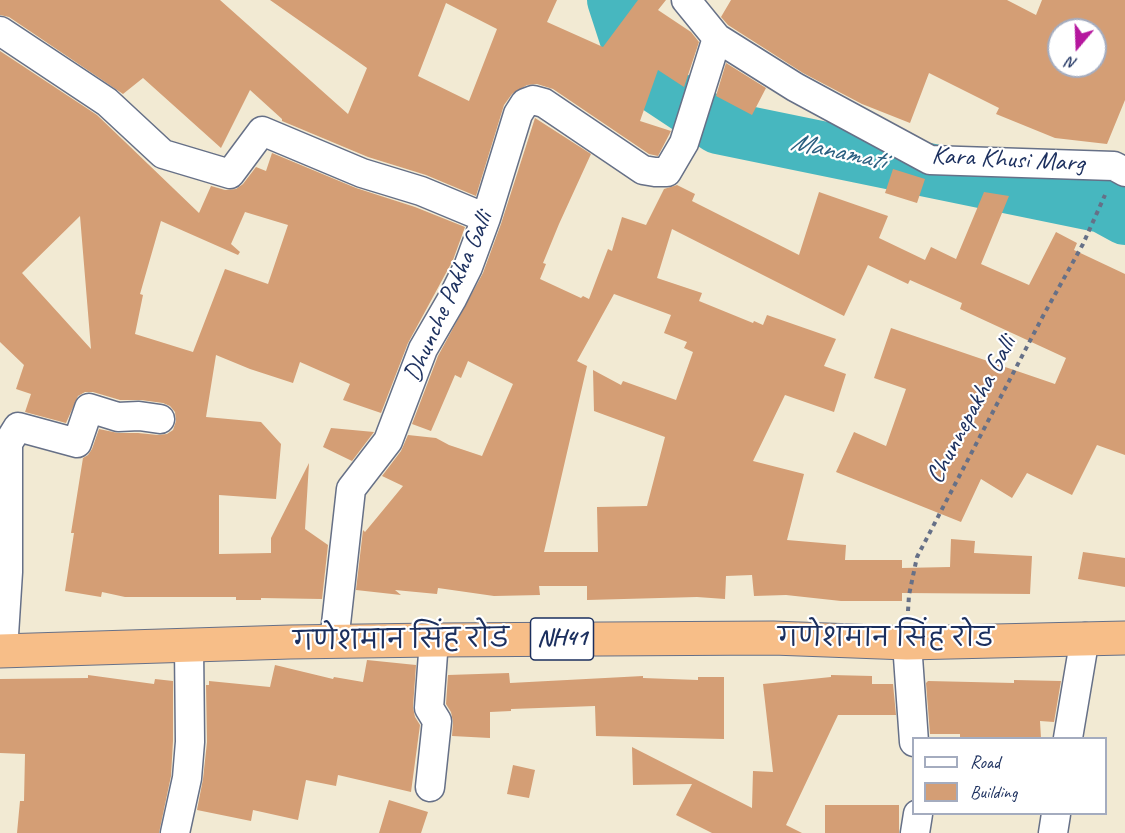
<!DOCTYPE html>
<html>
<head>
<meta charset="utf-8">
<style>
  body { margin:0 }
  #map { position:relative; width:1125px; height:833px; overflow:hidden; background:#f2ead3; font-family:Caveat,sans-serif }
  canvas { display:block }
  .legend { position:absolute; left:912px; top:737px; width:195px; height:78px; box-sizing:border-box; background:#fff; border:2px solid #a4acbf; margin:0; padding:8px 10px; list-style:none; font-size:18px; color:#1b2f5e }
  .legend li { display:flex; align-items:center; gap:12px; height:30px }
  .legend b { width:30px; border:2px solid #a4acbf }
  .north { position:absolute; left:1047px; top:18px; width:60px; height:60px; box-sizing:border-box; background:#fff; border:2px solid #a4acbf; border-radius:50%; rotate:199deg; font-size:16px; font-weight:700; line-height:24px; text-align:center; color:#1b2f5e }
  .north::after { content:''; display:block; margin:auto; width:21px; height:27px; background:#b5179e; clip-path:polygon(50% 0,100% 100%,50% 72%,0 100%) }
</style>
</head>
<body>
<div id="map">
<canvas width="1125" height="833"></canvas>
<ul class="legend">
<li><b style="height:8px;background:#fff"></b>Road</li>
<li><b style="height:16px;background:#d49e75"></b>Building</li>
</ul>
<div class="north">N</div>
</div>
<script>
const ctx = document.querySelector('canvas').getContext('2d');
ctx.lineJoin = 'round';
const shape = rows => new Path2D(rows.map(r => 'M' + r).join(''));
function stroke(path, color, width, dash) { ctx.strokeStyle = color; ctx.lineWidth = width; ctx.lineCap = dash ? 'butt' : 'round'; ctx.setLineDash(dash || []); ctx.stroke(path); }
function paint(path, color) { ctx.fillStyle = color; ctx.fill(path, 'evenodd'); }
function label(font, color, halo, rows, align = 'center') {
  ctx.font = font + ' Caveat,"Playpen Sans Deva",sans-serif'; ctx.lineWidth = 4.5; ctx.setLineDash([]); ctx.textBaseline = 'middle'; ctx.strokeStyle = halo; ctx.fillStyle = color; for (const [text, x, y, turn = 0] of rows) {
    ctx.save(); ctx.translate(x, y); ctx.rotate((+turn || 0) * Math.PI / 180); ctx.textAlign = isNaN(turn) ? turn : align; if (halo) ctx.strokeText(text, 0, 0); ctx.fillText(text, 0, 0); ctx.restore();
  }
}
stroke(shape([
  [614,0,638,74,718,127,1103,206,1125,218]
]), '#47b7bf', 54);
paint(shape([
  [0,0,220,0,348,114,367,68,270,0,557,0,547,22,603,47,638,0,666,0,658,10,691,32,699,42,684,87,658,70,640,121,671,131,658,156,649,154,553,89,537,84,527,85,512,94,504,105,476,196,426,175,368,157,282,121,282,119,250,90,221,148,143,78,123,94,9,17,0,15],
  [446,3,497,29,469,101,418,76],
  [731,0,1007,0,1036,15,1042,0,1125,0,1125,100,1107,144,1055,138,996,114,999,108,929,73,910,123,862,104,803,73,728,25,721,17],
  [1059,30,1095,30,1095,66,1059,66],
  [0,51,97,115,199,213,211,186,225,190,236,189,243,184,256,167,266,171,272,153,356,188,415,207,465,227,453,260,408,343,381,413,343,400,350,384,300,362,293,383,250,369,216,355,206,417,261,422,281,444,276,499,219,495,219,554,271,553,271,538,309,463,305,529,328,545,322,599,261,598,261,600,236,600,236,597,125,597,102,592,101,597,65,591,74,533,71,533,83,458,88,455,92,449,99,429,118,433,138,433,158,435,167,434,173,430,176,421,175,412,170,406,163,403,141,400,120,400,93,392,85,392,78,396,66,423,25,412,31,394,16,389,24,365,0,342],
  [245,212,288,225,268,284,225,269,193,352,135,334,143,295,140,294,161,221,238,255,240,252,231,244],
  [80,216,91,349,22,273],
  [726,63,766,88,752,115,716,96],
  [535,118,591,154,559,224,543,263,546,264,540,279,581,298,583,296,589,299,608,249,612,251,622,217,646,225,664,189,677,185,695,194,692,201,799,255,819,192,888,216,879,238,925,260,931,247,956,259,984,192,1009,196,981,264,1029,285,1056,232,1077,243,1074,250,1125,274,1125,455,1097,445,1072,495,1027,473,1012,498,981,479,961,522,836,472,854,432,886,446,906,389,874,378,891,328,1055,384,1066,358,960,309,962,303,910,280,908,284,868,265,844,316,672,229,657,278,702,293,699,301,753,323,754,321,763,325,767,315,836,339,824,366,846,374,834,412,785,395,753,461,804,474,787,540,846,545,845,560,902,560,902,568,950,567,951,539,975,541,974,553,1032,556,1030,594,902,593,902,601,841,601,786,595,754,596,752,575,726,576,725,599,697,597,587,600,587,586,539,586,540,595,494,596,438,588,437,594,395,590,401,595,356,590,363,530,365,532,403,486,382,476,401,451,408,435,436,438,449,445,482,456,513,384,468,361,461,378,455,375,431,431,412,424,438,356,483,273,501,224],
  [614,294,671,315,664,333,687,342,684,348,693,352,676,400,623,381,621,385,593,370,594,411,665,437,647,506,597,507,598,552,544,552,587,366,577,361],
  [893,169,925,179,917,203,885,193],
  [331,428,374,432,352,461,323,447],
  [1083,552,1125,558,1125,587,1078,579],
  [367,660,416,665,413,707,415,717,420,725,411,792,338,775,336,786,306,780,298,820,253,810,251,821,197,810,203,779,207,742,206,685,209,685,209,681,270,687,275,665,333,679,334,677,363,682],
  [509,673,510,683,643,676,643,678,698,680,698,677,724,677,724,739,596,736,595,706,511,709,511,711,490,712,490,738,452,736,453,722,451,712,446,704,448,675],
  [88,675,154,684,155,679,173,681,173,741,171,776,159,833,17,833,20,801,24,801,25,754,0,753,0,679,88,678],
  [831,675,872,676,872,684,893,684,896,715,838,715,786,825,802,833,712,833,676,815,692,784,633,785,632,747,752,808,753,771,773,772,763,684,831,677],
  [1014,680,1061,681,1054,722,1040,721,1041,738,960,738,960,734,930,734,926,683,928,681,1014,683],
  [513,765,535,770,529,798,507,794],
  [389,800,428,812,421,833,379,833],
  [825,805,899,805,899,833,825,833]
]), '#d49e75');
const minor = shape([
  [686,0,717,38,795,87,930,160,1114,166,1125,172],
  [0,31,107,102,163,154,230,174,262,131,362,173,421,191,486,218],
  [334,642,351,489,388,441,423,349,452,299,468,267,486,218,518,114,525,103,533,100,544,103,643,170,655,172,667,172,684,143,717,38],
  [907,643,914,742],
  [3,651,8,572,8,443,18,427,77,443,89,408,118,417,139,416,160,419],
  [1068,738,1085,637],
  [430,787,437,721,429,708,434,640],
  [175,833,187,778,190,742,189,646],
  [915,833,918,814],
  [1053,833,1056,814]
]);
const highway = shape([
  [0,651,290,642,434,640,773,638,907,643,1125,638]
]);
stroke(minor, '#667087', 31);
stroke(highway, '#667087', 35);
stroke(shape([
  [908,611,909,595,917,557,1043,316,1083,244,1105,195]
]), '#667087', 4, [4.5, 4.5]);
stroke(minor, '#fff', 28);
stroke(highway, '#f7be88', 33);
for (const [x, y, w] of [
  [562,639,63]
]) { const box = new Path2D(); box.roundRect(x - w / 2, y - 21, w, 42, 4.5); ctx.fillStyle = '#fff'; ctx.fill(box); stroke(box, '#1b2f5e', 1.5); }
label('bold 24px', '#1b2f5e', null, [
  ["NH41",562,639]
]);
label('26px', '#1b2f5e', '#fff', [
  ["Kara Khusi Marg",1008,160,3],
  ["Dhunche Pakha Galli",449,297,-66],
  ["Chunnepakha Galli",972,410,-62],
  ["गणेशमान सिंह रोड",886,639],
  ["गणेशमान सिंह रोड",401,641,-1]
]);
label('italic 27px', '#2a5f80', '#fff', [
  ["Manamati",838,152,12]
]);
</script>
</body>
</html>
